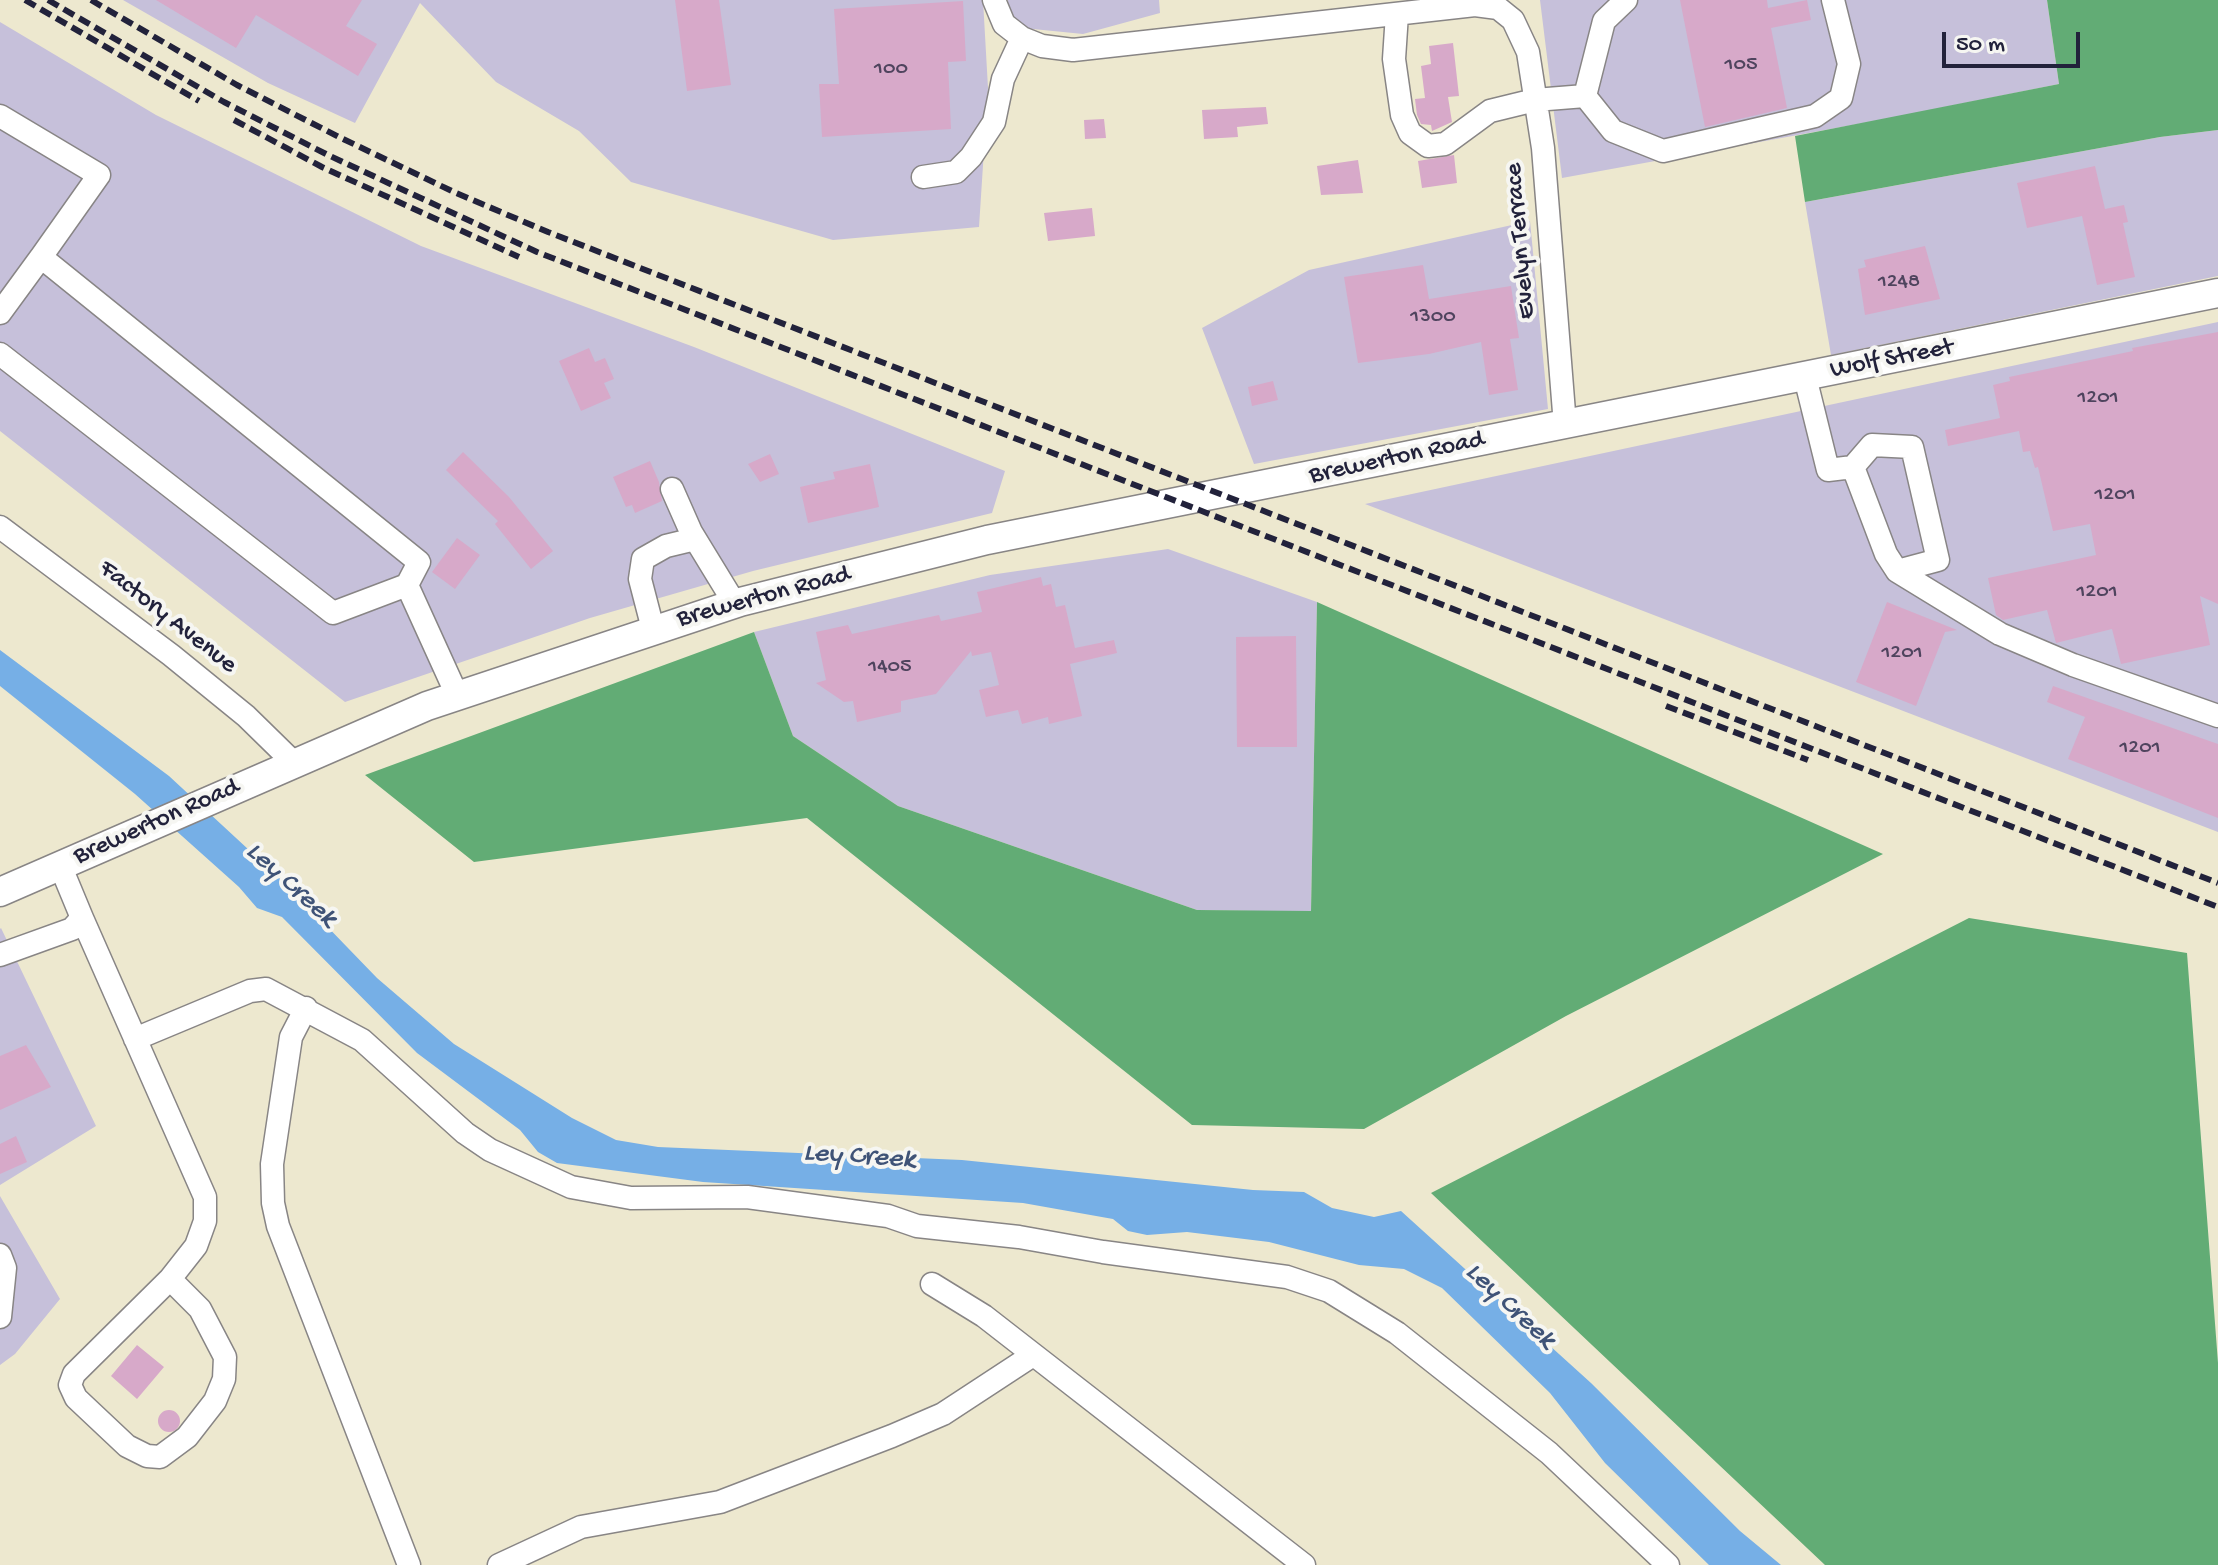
<!DOCTYPE html>
<html>
<head>
<meta charset="utf-8">
<style>
  body { margin:0 }
  #map { position:relative; width:2218px; height:1565px; overflow:hidden; background:#ede8cf; font-family:"Gochi Hand",sans-serif }
  canvas { display:block }
  .scale { position:absolute; left:1942px; top:32px; width:138px; height:36px; box-sizing:border-box; border:4px solid #22223b; border-top:0; padding-left:10px; font-size:24px; line-height:28px; white-space:nowrap; color:#22223b; -webkit-text-stroke:6px #f6f6f2; paint-order:stroke }
</style>
</head>
<body>
<div id="map">
<canvas width="2218" height="1565"></canvas>
<div class="scale">50 m</div>
</div>
<script>
const ctx = document.querySelector('canvas').getContext('2d');
ctx.lineJoin = 'round';
function paint(path, color) { ctx.fillStyle = color; ctx.fill(path, 'evenodd'); }
const shape = rows => new Path2D(rows.map(r => 'M' + r).join(''));
function stroke(path, color, width, dash) { ctx.strokeStyle = color; ctx.lineWidth = width; ctx.lineCap = dash ? 'butt' : 'round'; ctx.setLineDash(dash || []); ctx.stroke(path); }
function label(font, color, halo, rows, align = 'center') {
  ctx.font = font + ' "Gochi Hand",sans-serif'; ctx.lineWidth = 8; ctx.setLineDash([]); ctx.textBaseline = 'middle'; ctx.strokeStyle = halo; ctx.fillStyle = color; for (const [text, x, y, turn = 0] of rows) {
    ctx.save(); ctx.translate(x, y); ctx.rotate((+turn || 0) * Math.PI / 180); ctx.textAlign = isNaN(turn) ? turn : align; if (halo) ctx.strokeText(text, 0, 0); ctx.fillText(text, 0, 0); ctx.restore();
  }
}
paint(shape([
  [123,0,983,0,988,88,979,227,833,240,631,182,579,131,496,82,420,3,355,123,268,83],
  [1008,0,1159,0,1160,13,1083,34,1023,28,1008,11],
  [1540,0,2047,0,2059,84,1891,118,1562,178],
  [0,22,156,115,421,246,694,347,1005,471,992,513,753,571,590,618,345,702,0,431],
  [2218,130,2218,276,1831,355,1805,202,2160,137],
  [1530,221,1548,409,1254,464,1202,328,1309,270],
  [2218,322,2218,832,1365,504],
  [1168,549,1317,602,1311,912,1197,910,898,806,793,736,754,632,990,575],
  [1,928,96,1126,0,1185,0,929],
  [0,1196,60,1299,15,1354,0,1365]
]), '#c6c0da');
paint(shape([
  [2047,0,2218,0,2218,130,2160,137,1805,202,1795,136,2059,84],
  [1317,602,1883,854,1566,1016,1364,1129,1192,1125,807,818,474,862,365,775,754,632,793,736,898,806,1197,910,1311,911],
  [1969,918,2187,953,2218,1363,2218,1565,1825,1565,1431,1193]
]), '#62ac75');
paint(shape([
  [0,650,169,776,289,887,377,978,454,1044,572,1118,616,1140,658,1147,962,1160,1253,1190,1304,1192,1332,1208,1374,1217,1401,1211,1591,1383,1740,1531,1781,1565,1709,1565,1605,1463,1550,1393,1442,1288,1404,1269,1359,1265,1269,1242,1187,1232,1147,1235,1128,1231,1113,1219,1023,1203,703,1182,557,1163,538,1152,520,1130,417,1053,282,917,257,908,239,887,135,794,0,686]
]), '#76afe6');
paint(shape([
  [156,0,362,0,346,26,377,44,358,76,256,15,236,48],
  [675,0,719,0,731,85,687,91],
  [1680,0,1767,0,1768,8,1807,0,1811,20,1771,28,1787,108,1705,127],
  [963,1,966,61,948,62,951,129,822,137,819,84,839,84,834,9],
  [1453,43,1459,96,1448,97,1452,122,1432,131,1431,125,1421,124,1417,115,1415,99,1425,98,1421,66,1431,64,1429,46],
  [1266,107,1268,124,1237,127,1238,137,1204,139,1202,110],
  [1104,119,1106,138,1085,139,1084,120],
  [1454,155,1457,183,1422,188,1418,161],
  [1358,160,1363,193,1321,195,1317,166],
  [2095,166,2105,209,2124,205,2128,222,2123,223,2135,277,2097,285,2082,216,2027,228,2017,183],
  [1092,208,1095,236,1048,241,1044,213],
  [1925,246,1940,299,1865,315,1858,269,1866,267,1864,260],
  [1423,265,1429,299,1511,286,1519,338,1510,339,1518,390,1489,395,1481,342,1429,354,1358,363,1344,277],
  [2218,332,2218,604,2200,596,2210,645,2121,664,2112,629,2056,643,2047,610,2003,620,1996,615,1988,578,2096,555,2090,524,2053,531,2038,467,2035,468,2030,451,2023,452,2019,431,1948,446,1945,430,2000,418,1993,385,2010,381,2009,377,2133,351,2132,348],
  [589,348,595,362,605,358,614,379,604,383,611,398,581,411,559,361],
  [1273,381,1278,400,1252,406,1248,387],
  [463,452,509,497,553,551,531,569,495,524,498,521,446,470],
  [770,454,779,474,760,482,748,464],
  [650,461,659,482,662,501,635,513,632,505,626,507,613,477],
  [870,464,879,507,808,523,800,487,835,479,833,472],
  [457,538,480,555,455,589,432,572],
  [1041,577,1043,586,1051,584,1056,607,1065,605,1075,648,1114,640,1117,653,1070,664,1082,716,1049,724,1048,717,1022,724,1018,710,986,717,979,690,999,685,991,652,972,656,971,651,936,694,901,701,901,712,857,722,853,701,844,702,816,683,826,680,816,632,848,625,852,634,939,615,941,621,982,612,977,592],
  [1887,602,1957,630,1945,632,1916,706,1856,682],
  [1296,636,1297,747,1237,747,1236,637],
  [2053,686,2218,744,2218,818,2068,759,2085,717,2047,702],
  [26,1045,51,1087,0,1110,0,1056],
  [16,1136,27,1162,0,1174,0,1144],
  [137,1345,164,1367,137,1399,111,1376],
  '158 1421a11 11 0 1 1 22 0a11 11 0 1 1-22 0Z'
]), '#d7a9c9');
const minor = shape([
  [994,0,1004,24,1022,38,1042,46,1073,50,1475,5,1498,8,1513,20,1528,52,1543,148,1565,425],
  [1397,14,1394,59,1402,115,1410,133,1428,146,1445,144,1490,111,1535,100,1585,96,1613,131,1663,151,1815,116,1841,98,1849,64,1833,0],
  [1585,96,1604,21,1626,0],
  [0,116,99,175,41,257],
  [923,177,956,172,971,157,994,122,1003,79,1022,38],
  [0,313,41,257,419,562,407,585,333,613,0,354],
  [1805,377,1828,470,1853,467,1886,554,1897,571,2000,634,2073,665,2218,716],
  [1853,467,1872,445,1912,447,1938,560,1897,571],
  [672,489,691,532,735,604],
  [0,527,171,655,246,716,293,762],
  [407,585,457,695],
  [653,629,640,579,643,559,666,546,695,539],
  [82,918,205,1197,205,1221,196,1246,170,1279,74,1374,70,1385,76,1398,127,1446,147,1456,160,1457,187,1437,215,1401,224,1379,225,1357,200,1309,170,1279],
  [0,955,72,929,82,918,60,865],
  [306,1008,291,1037,272,1164,273,1203,278,1226,409,1565],
  [135,1039,250,991,266,989,362,1040,465,1133,490,1150,571,1187,631,1198,747,1197,888,1216,917,1226,1019,1237,1103,1252,1287,1277,1329,1291,1397,1333,1549,1453,1668,1565],
  [0,1255,5,1268,0,1317],
  [932,1284,984,1316,1304,1565],
  [499,1565,581,1527,720,1502,892,1436,943,1414,1033,1355]
]);
const major = shape([
  [0,892,427,706,740,602,987,540,2218,293]
]);
stroke(minor, '#888585', 25);
stroke(major, '#888585', 31);
stroke(minor, '#fff', 22);
stroke(major, '#fff', 28);
stroke(shape([
  [25,0,199,101],
  [48,0,224,102,328,155,537,252,2218,907],
  [91,0,237,85,339,137,456,193,548,232,2218,883],
  [234,120,322,167,519,257],
  [1666,706,1808,760]
]), '#22223b', 6, [12, 6]);
label('22px', '#4f445e', null, [
  ["105",1741,66],
  ["100",891,70],
  ["1248",1899,283],
  ["1300",1433,318],
  ["1201",2098,399],
  ["1201",2115,496],
  ["1201",2097,593],
  ["1201",1902,654],
  ["1405",890,668],
  ["1201",2140,749]
]);
label('26px', '#22223b', '#f6f6f2', [
  ["Evelyn Terrace",1522,241,-95],
  ["Wolf Street",1892,360,-11],
  ["Brewerton Road",1397,459,-12],
  ["Brewerton Road",764,598,-15],
  ["Factory Avenue",167,618,38],
  ["Brewerton Road",157,823,-24]
]);
label('italic 28px', '#3f5377', '#f6f6f2', [
  ["Ley Creek",290,886,42],
  ["Ley Creek",859,1158,4],
  ["Ley Creek",1509,1307,43]
]);
</script>
</body>
</html>
